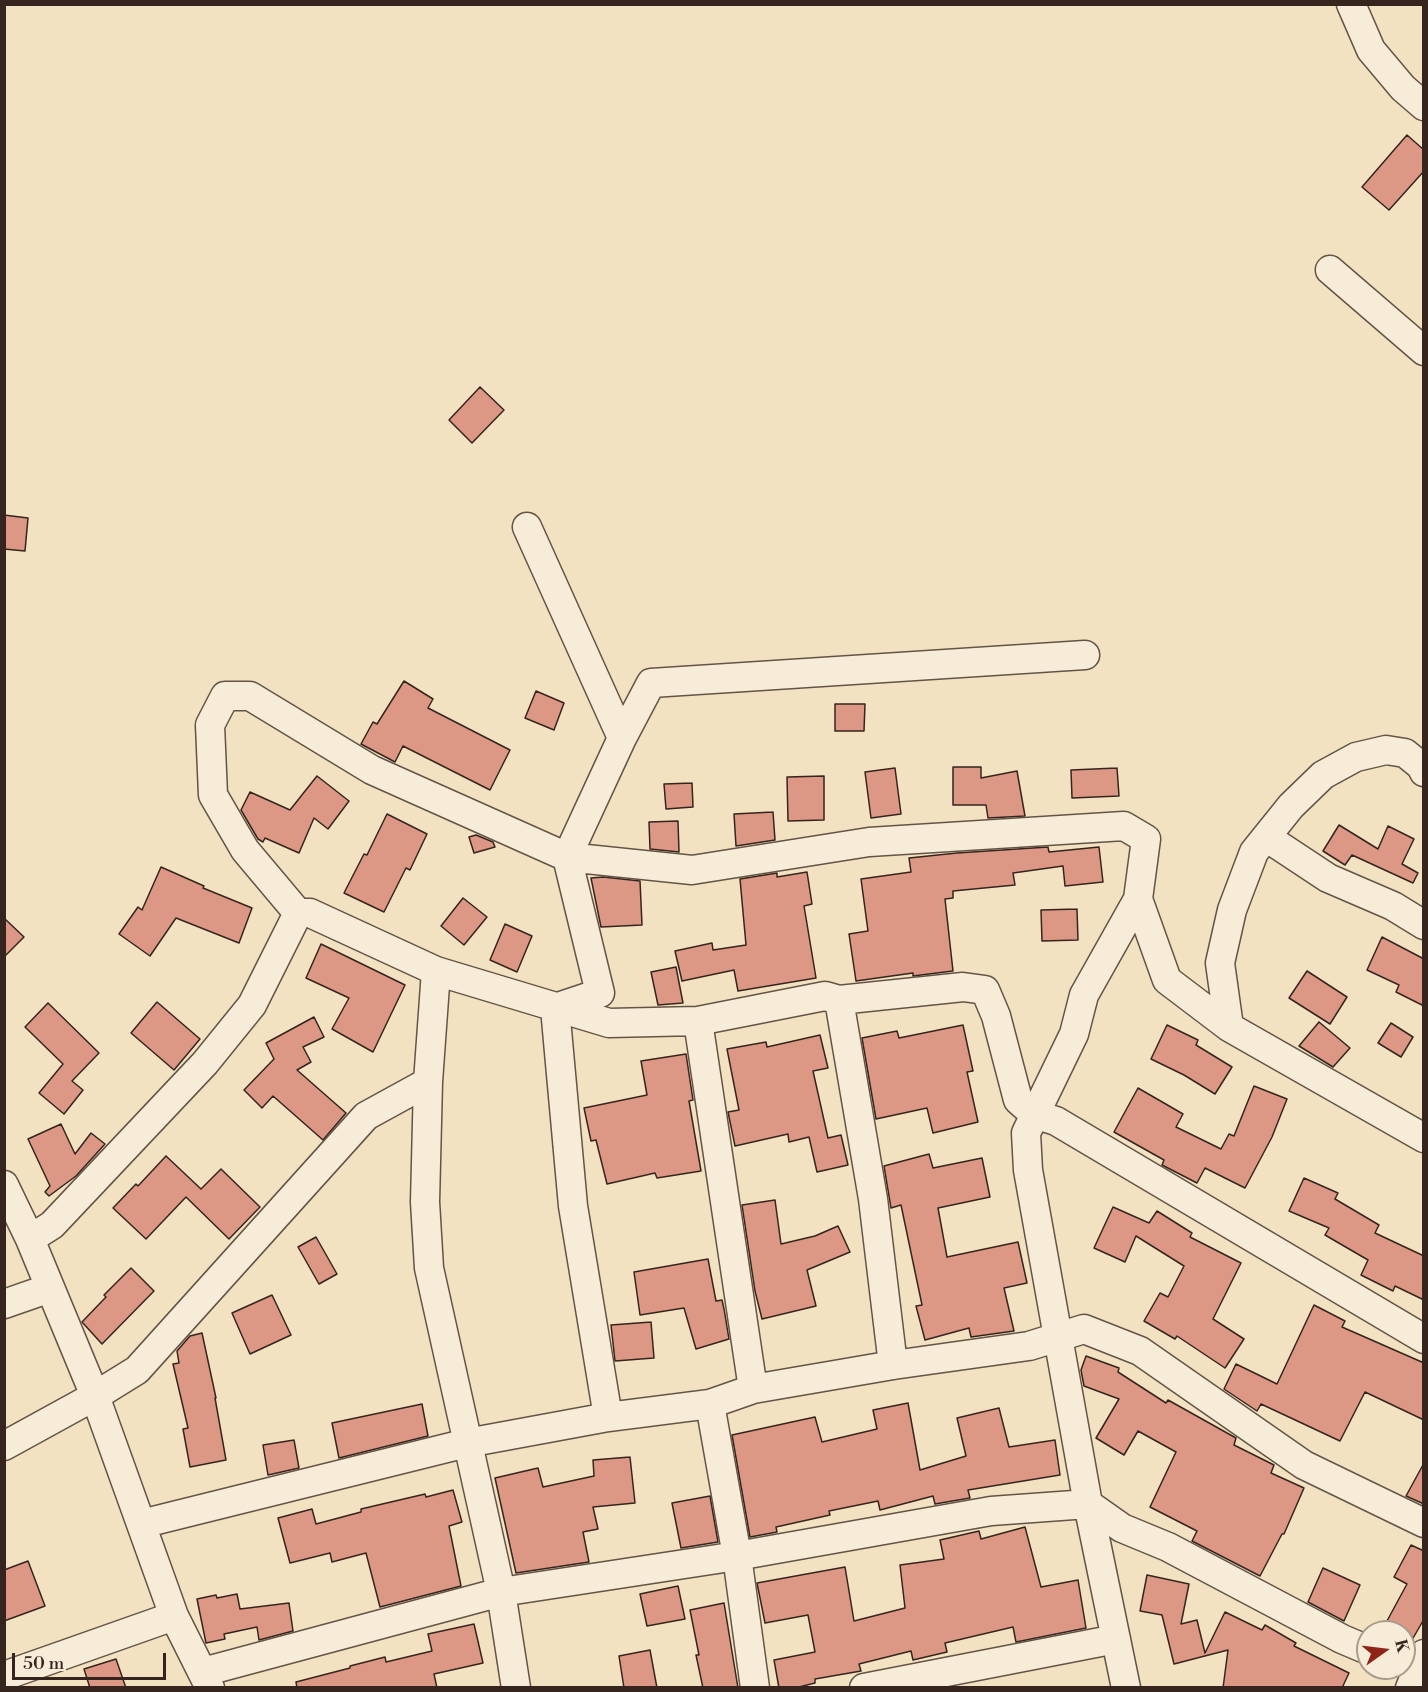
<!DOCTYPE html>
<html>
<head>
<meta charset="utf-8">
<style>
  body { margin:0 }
  #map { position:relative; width:1428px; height:1692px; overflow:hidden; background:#f2e2c1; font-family:"Libre Bodoni",serif }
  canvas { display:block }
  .frame { position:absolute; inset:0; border:6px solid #35251e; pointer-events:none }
  .north { position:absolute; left:1356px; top:1620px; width:60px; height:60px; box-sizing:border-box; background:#f7ecd7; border:2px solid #a99c8d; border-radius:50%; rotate:76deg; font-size:16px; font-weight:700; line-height:24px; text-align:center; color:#35251e }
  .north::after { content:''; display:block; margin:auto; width:21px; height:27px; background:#8f2418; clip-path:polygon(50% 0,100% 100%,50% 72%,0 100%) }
  .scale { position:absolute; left:12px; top:1653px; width:154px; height:27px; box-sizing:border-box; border:3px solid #35251e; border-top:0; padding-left:8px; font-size:18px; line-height:21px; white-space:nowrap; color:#35251e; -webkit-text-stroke:4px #f7ecd7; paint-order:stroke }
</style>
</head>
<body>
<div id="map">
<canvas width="1428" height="1692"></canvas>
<div class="frame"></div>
<div class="north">K</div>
<div class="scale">50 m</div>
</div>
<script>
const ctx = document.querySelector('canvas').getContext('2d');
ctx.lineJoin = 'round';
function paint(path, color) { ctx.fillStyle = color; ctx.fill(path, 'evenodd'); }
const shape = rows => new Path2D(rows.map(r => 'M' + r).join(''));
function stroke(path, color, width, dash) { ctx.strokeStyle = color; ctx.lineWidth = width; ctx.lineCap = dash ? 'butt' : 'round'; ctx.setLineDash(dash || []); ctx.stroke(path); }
const building = shape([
  [1407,135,1424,150,1424,171,1389,210,1362,187,1407,135],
  [480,387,504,410,472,443,449,420,480,387],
  [4,515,28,518,25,551,4,549,4,515],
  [404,681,433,699,428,708,510,750,490,790,403,746,395,762,361,744,373,722,377,724,404,681],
  [536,691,564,703,554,730,525,718,536,691],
  [835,704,865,704,864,731,835,731,835,704],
  [953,767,981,767,981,778,1017,771,1025,816,988,818,986,805,953,805,953,767],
  [895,768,901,814,871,818,865,772,895,768],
  [1117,768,1119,796,1072,798,1071,770,1117,768],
  [317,776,349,801,328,829,314,818,299,853,265,838,263,842,258,839,241,810,250,792,290,810,317,776],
  [824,776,824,820,788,821,787,777,824,776],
  [692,783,693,807,666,809,664,784,692,783],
  [773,812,775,840,736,846,734,814,773,812],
  [387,814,427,834,410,870,406,868,384,912,344,893,364,854,367,855,387,814],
  [678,821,679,852,650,849,649,822,678,821],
  [1339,825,1378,849,1388,826,1414,839,1402,864,1418,873,1413,883,1352,855,1345,865,1323,851,1339,825],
  [476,835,493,842,495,847,474,853,469,837,476,835],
  [1048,847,1049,852,1099,847,1103,882,1065,886,1063,866,1013,873,1015,885,953,891,953,898,945,899,953,971,913,976,913,973,856,981,849,934,868,931,861,879,911,872,909,858,957,853,1048,847],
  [161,867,204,886,203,888,252,908,239,943,176,918,150,956,119,934,138,907,142,910,161,867],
  [807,872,812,904,804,906,816,978,738,991,734,970,682,981,675,951,712,943,713,950,746,945,740,879,777,873,777,877,807,872],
  [603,877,640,881,642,925,601,927,591,878,603,877],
  [463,898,487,917,464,945,441,926,463,898],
  [1077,909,1078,940,1042,941,1041,910,1077,909],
  [4,918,24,937,4,957,4,918],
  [505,924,532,936,517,972,490,960,505,924],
  [1382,937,1424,959,1424,1006,1396,992,1399,985,1367,970,1382,937],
  [321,944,405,985,373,1052,332,1029,349,998,306,978,321,944],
  [676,967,683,1003,658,1005,651,972,676,967],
  [1307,971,1347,997,1330,1024,1289,998,1307,971],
  [157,1002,200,1039,174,1070,131,1033,157,1002],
  [48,1003,99,1053,72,1081,83,1090,64,1114,39,1093,63,1064,25,1027,48,1003],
  [314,1017,324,1037,303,1047,311,1062,297,1070,346,1113,323,1140,273,1096,262,1108,244,1090,274,1059,266,1043,314,1017],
  [1319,1022,1350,1048,1333,1067,1299,1046,1319,1022],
  [1391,1023,1413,1037,1401,1057,1378,1043,1391,1023],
  [963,1025,973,1071,967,1072,978,1122,933,1133,927,1108,876,1119,862,1038,897,1031,899,1038,963,1025],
  [1167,1025,1198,1040,1196,1045,1232,1067,1215,1094,1184,1075,1151,1059,1167,1025],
  [820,1035,828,1068,813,1071,828,1138,841,1135,848,1165,817,1172,809,1137,789,1142,788,1134,735,1146,728,1112,739,1110,727,1049,766,1042,767,1047,820,1035],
  [686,1054,693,1100,689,1101,701,1171,657,1178,655,1173,607,1184,596,1140,591,1141,584,1108,647,1095,641,1061,686,1054],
  [1254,1086,1287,1099,1272,1137,1245,1188,1205,1168,1197,1183,1162,1165,1164,1160,1114,1132,1138,1088,1183,1114,1176,1127,1221,1149,1229,1134,1234,1136,1254,1086],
  [61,1124,75,1154,91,1133,105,1144,76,1176,49,1196,45,1192,50,1186,28,1139,61,1124],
  [929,1154,933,1168,982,1158,990,1197,938,1208,947,1257,1018,1242,1027,1283,1004,1288,1014,1331,971,1337,969,1328,925,1340,916,1306,922,1305,901,1205,891,1208,884,1166,929,1154],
  [166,1156,201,1189,221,1169,260,1207,229,1239,186,1197,146,1239,113,1208,136,1184,138,1186,166,1156],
  [1304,1178,1338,1193,1335,1199,1379,1225,1375,1233,1424,1256,1424,1300,1395,1286,1393,1291,1361,1275,1368,1260,1325,1235,1329,1228,1289,1211,1304,1178],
  [775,1200,781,1244,815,1236,838,1226,850,1252,807,1270,816,1306,762,1319,755,1291,742,1205,775,1200],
  [1113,1207,1149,1223,1157,1211,1192,1233,1190,1237,1241,1263,1213,1319,1244,1339,1225,1368,1177,1336,1175,1339,1144,1321,1160,1293,1168,1297,1184,1266,1136,1236,1125,1262,1094,1248,1113,1207],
  [316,1237,337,1274,319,1284,298,1247,316,1237],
  [708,1259,716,1301,722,1300,724,1309,729,1339,696,1349,684,1308,640,1315,634,1272,708,1259],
  [131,1268,154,1291,102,1344,82,1322,106,1297,104,1295,131,1268],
  [272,1295,291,1335,250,1354,232,1313,272,1295],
  [1314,1305,1345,1321,1342,1327,1424,1363,1424,1420,1365,1392,1340,1441,1261,1404,1257,1411,1224,1389,1236,1364,1277,1384,1314,1305],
  [651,1322,654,1358,615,1361,611,1325,651,1322],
  [202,1333,216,1398,215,1398,226,1460,190,1467,183,1429,188,1428,173,1364,179,1363,177,1351,190,1336,202,1333],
  [1086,1356,1119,1368,1118,1372,1166,1403,1168,1400,1236,1438,1234,1445,1274,1465,1271,1473,1304,1488,1284,1534,1282,1534,1260,1576,1192,1541,1197,1531,1150,1507,1176,1452,1138,1431,1124,1455,1096,1438,1119,1399,1084,1386,1081,1370,1086,1356],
  [908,1403,920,1470,966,1456,957,1418,999,1408,1009,1447,1055,1440,1060,1475,968,1490,970,1498,935,1504,933,1496,880,1510,878,1501,829,1511,830,1515,776,1527,777,1532,750,1537,732,1435,815,1417,822,1442,877,1429,873,1410,908,1403],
  [422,1404,428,1436,339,1458,332,1423,422,1404],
  [294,1440,299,1468,268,1475,263,1445,294,1440],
  [630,1457,635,1503,593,1507,598,1529,583,1532,589,1562,516,1573,495,1478,538,1468,543,1487,594,1476,593,1460,630,1457],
  [1424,1463,1424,1504,1406,1496,1424,1463],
  [453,1490,462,1522,449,1526,461,1586,380,1607,366,1553,332,1562,330,1553,290,1563,278,1518,312,1509,316,1524,361,1512,361,1509,425,1494,426,1497,453,1490],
  [710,1496,718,1542,681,1548,672,1503,710,1496],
  [1025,1527,1041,1587,1078,1580,1086,1628,1016,1642,1013,1627,945,1643,947,1652,913,1660,911,1651,859,1664,861,1671,815,1679,815,1683,795,1688,779,1688,774,1660,815,1652,808,1615,765,1623,757,1583,845,1567,854,1621,905,1608,900,1565,944,1559,940,1540,979,1531,981,1539,1025,1527],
  [1411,1545,1424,1551,1424,1619,1404,1654,1404,1632,1381,1632,1407,1584,1394,1577,1411,1545],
  [28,1561,45,1606,4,1621,4,1570,28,1561],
  [1323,1568,1360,1585,1344,1621,1308,1602,1323,1568],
  [1147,1575,1189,1584,1181,1624,1197,1620,1205,1653,1225,1612,1262,1630,1265,1625,1296,1643,1294,1646,1349,1673,1342,1688,1223,1688,1228,1650,1174,1664,1162,1615,1140,1611,1147,1575],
  [678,1586,685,1619,647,1626,640,1594,678,1586],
  [237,1594,240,1609,289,1603,293,1631,259,1640,257,1627,224,1634,225,1639,206,1643,197,1599,216,1595,217,1598,237,1594],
  [724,1603,738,1688,703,1688,696,1655,699,1655,690,1610,724,1603],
  [474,1624,483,1663,434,1674,437,1688,297,1688,296,1682,350,1668,350,1666,385,1657,386,1662,432,1651,428,1634,474,1624],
  [650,1650,657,1688,624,1688,619,1656,650,1650],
  [116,1659,126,1688,90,1688,84,1669,116,1659]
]);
paint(building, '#dc9785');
stroke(building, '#35251e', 1.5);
const minor = shape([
  [1351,4,1371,50,1403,88,1424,106],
  [1330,270,1424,351],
  [622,738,651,683,1085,655],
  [1266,837,1328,878,1393,906,1424,925],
  [1138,899,1167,980,1229,1027,1424,1138],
  [298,913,245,850,213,795,210,725,225,696,250,696,372,770,567,857,622,738,527,527],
  [436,971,428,1082,425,1202,429,1268,501,1592,516,1688],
  [839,1000,873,1199,893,1365],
  [698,1021,753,1389],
  [1229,1027,1220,963,1232,910,1254,852,1291,806,1323,775,1356,757,1386,750,1405,753,1421,766,1424,772],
  [4,1185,30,1239,95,1396,174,1616,210,1688],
  [30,1239,52,1225,205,1063,252,1005,298,913,310,913,436,971,609,1023,698,1021,825,996,839,1000,963,987,985,990,996,1016,1018,1100,1034,1114,1056,1121,1424,1339],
  [4,1304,50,1288],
  [710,1404,737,1556,755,1688],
  [608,1417,573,1206,555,1008,600,993,567,857,692,870,869,842,1124,826,1146,839,1138,899,1084,995,1074,1034,1026,1133,1028,1170,1088,1504,1126,1688],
  [4,1446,95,1396,137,1370,366,1116,428,1082],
  [141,1524,467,1443,608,1417,710,1404,753,1389,893,1365,1029,1346,1084,1329,1140,1351,1304,1465,1424,1523],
  [203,1672,501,1592,737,1556,991,1511,1088,1504,1122,1528,1168,1547,1342,1639,1368,1650],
  [4,1676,174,1616],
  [864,1688,1116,1639],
  [1410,1688,1424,1654]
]);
stroke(minor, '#645447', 31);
stroke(minor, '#f7ecd7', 28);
</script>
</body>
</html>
